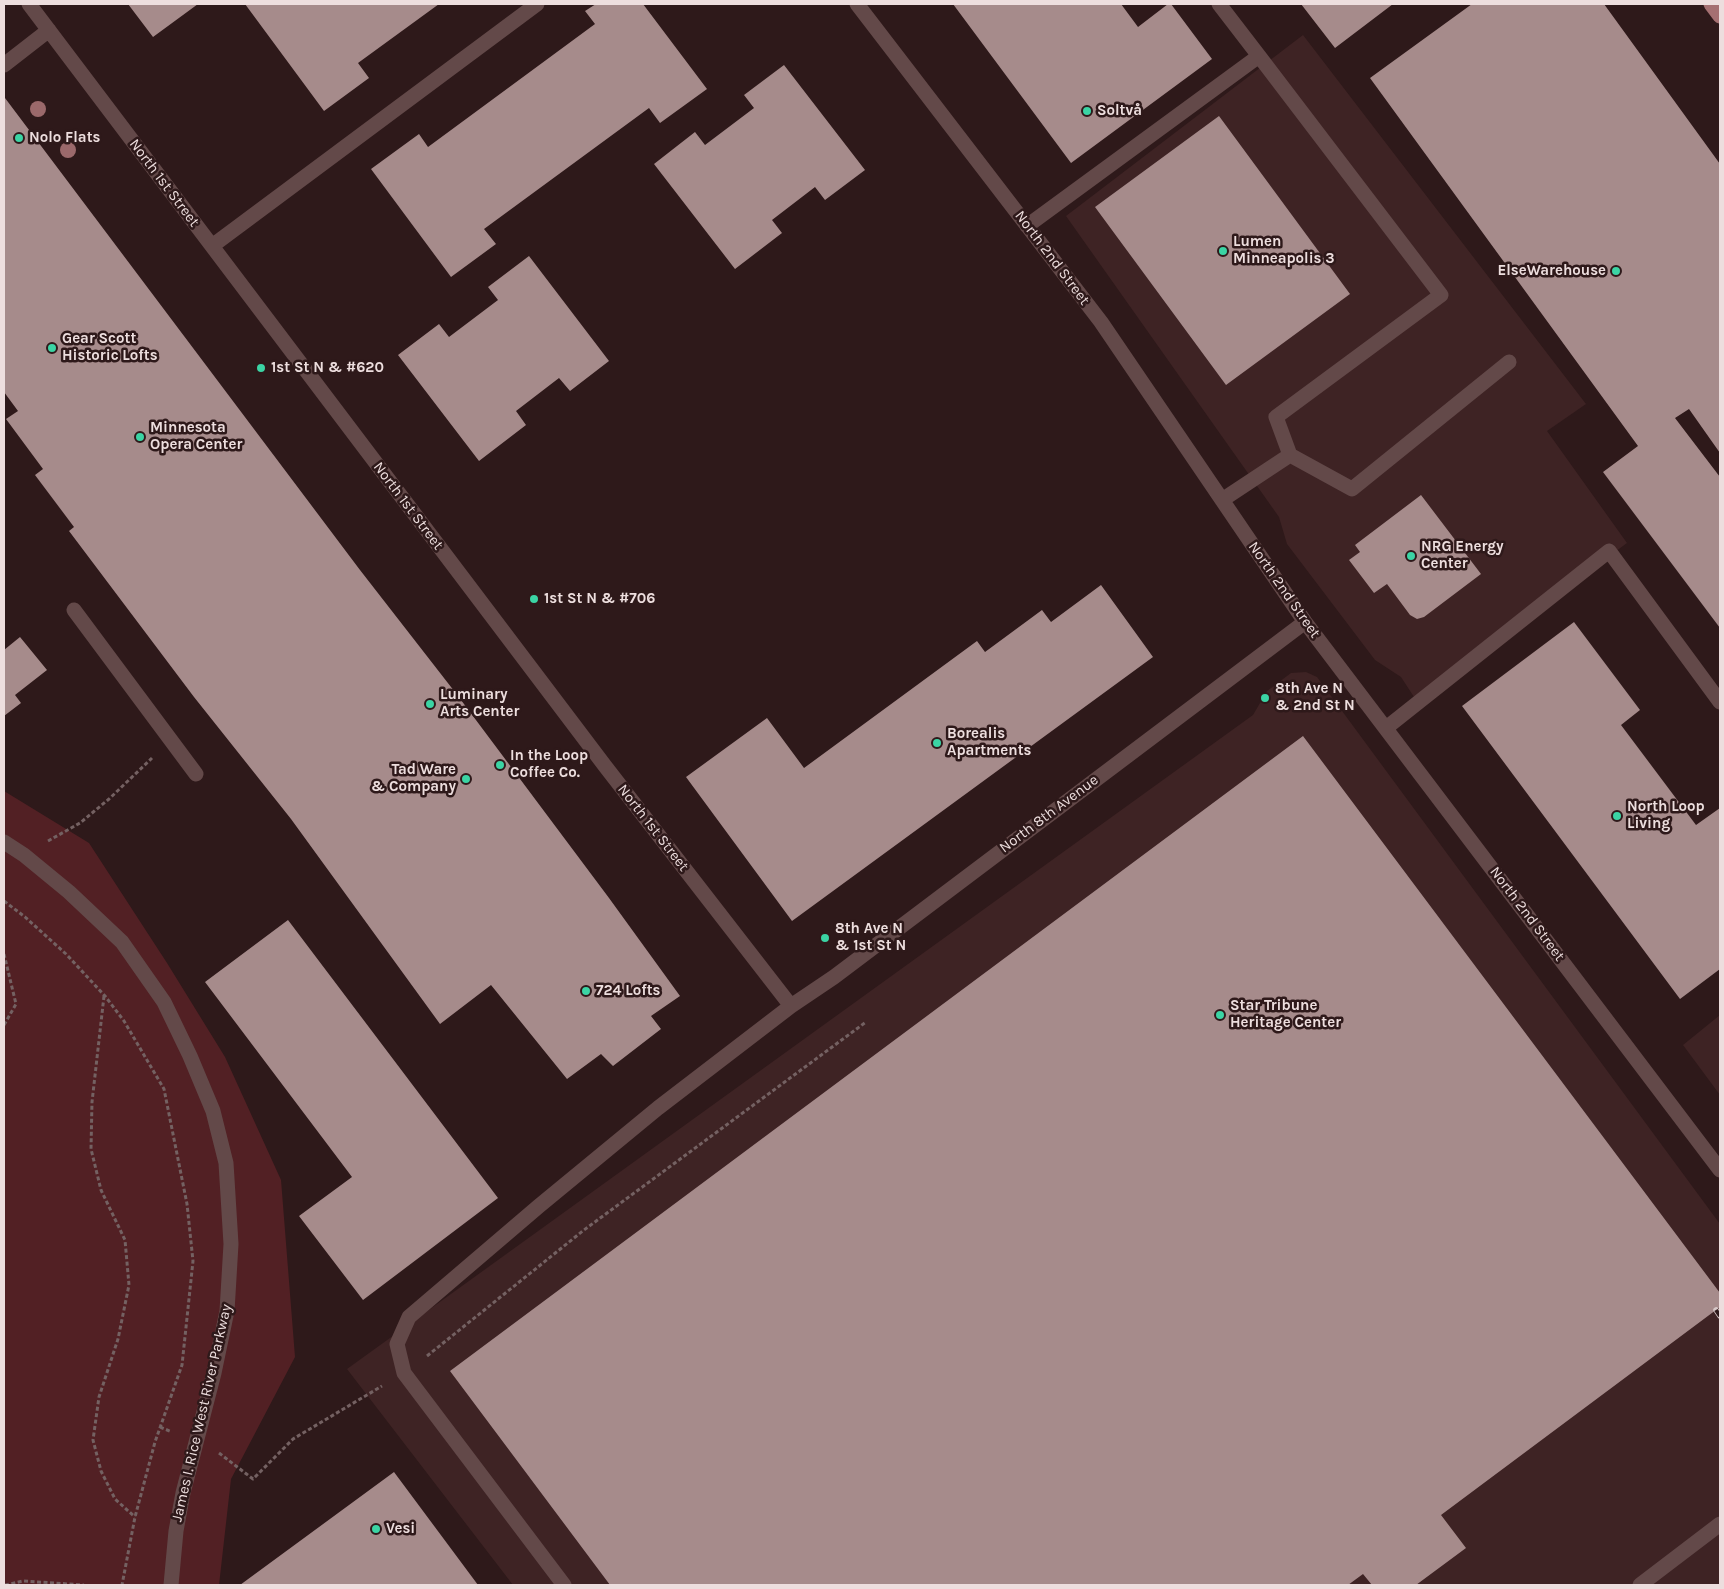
<!DOCTYPE html>
<html>
<head>
<meta charset="utf-8">
<style>
  body { margin:0 }
  #map { position:relative; width:1724px; height:1589px; overflow:hidden; background:#2e191a; font-family:Karla,sans-serif }
  canvas { display:block }
  .frame { position:absolute; inset:0; border:5px solid #eddede; pointer-events:none }
</style>
</head>
<body>
<div id="map">
<canvas width="1724" height="1589"></canvas>
<div class="frame"></div>
</div>
<script>
const ctx = document.querySelector('canvas').getContext('2d');
ctx.lineJoin = 'round';
function paint(path, color) { ctx.fillStyle = color; ctx.fill(path, 'evenodd'); }
const shape = rows => new Path2D(rows.map(r => 'M' + r).join(''));
function stroke(path, color, width, dash) { ctx.strokeStyle = color; ctx.lineWidth = width; ctx.lineCap = dash ? 'butt' : 'round'; ctx.setLineDash(dash || []); ctx.stroke(path); }
function label(font, color, halo, rows, align = 'center') {
  ctx.font = font + ' Karla,sans-serif'; ctx.lineWidth = 5; ctx.setLineDash([]); ctx.textBaseline = 'middle'; ctx.strokeStyle = halo; ctx.fillStyle = color; for (const [text, x, y, turn = 0] of rows) {
    ctx.save(); ctx.translate(x, y); ctx.rotate((+turn || 0) * Math.PI / 180); ctx.textAlign = isNaN(turn) ? turn : align; if (halo) ctx.strokeText(text, 0, 0); ctx.fillText(text, 0, 0); ctx.restore();
  }
}
paint(shape([
  [1303,35,1586,404,1547,431,1627,543,1416,700,1401,677,1375,660,1287,544,1279,517,1066,216],
  [1306,672,1317,677,1720,1224,1720,1585,513,1585,347,1369,1253,715,1267,691,1291,673],
  [1720,1015,1720,1095,1683,1045]
]), '#3e2324');
paint(shape([
  [4,791,89,843,167,963,225,1057,281,1180,295,1357,231,1479,219,1585,4,1585]
]), '#522024');
paint(shape([
  [128,4,198,4,153,37],
  [245,4,439,4,358,63,369,78,324,111],
  [596,4,643,4,707,89,660,123,649,108,484,229,496,244,451,277,371,169,419,134,428,147,595,24,585,11],
  [953,4,1121,4,1138,27,1168,4,1171,4,1212,59,1071,163],
  [1301,4,1393,4,1335,48],
  [1472,4,1604,4,1720,164,1720,453,1689,409,1675,418,1720,477,1720,628,1603,472,1638,446,1370,78],
  [784,65,865,170,825,200,815,187,772,220,782,233,735,269,654,164,695,132,705,145,754,108,744,95],
  [5,98,360,570,458,696,609,898,680,996,651,1016,661,1029,613,1066,601,1054,567,1079,491,985,440,1024,291,819,194,697,69,531,74,527,35,475,43,469,6,419,18,411,4,392],
  [1219,116,1350,294,1226,385,1095,207],
  [529,256,609,361,570,391,559,378,516,411,526,425,479,461,398,355,439,324,449,337,498,300,488,287],
  [1421,495,1481,574,1424,617,1417,619,1410,615,1387,584,1374,593,1349,560,1360,552,1355,545],
  [1101,585,1153,657,792,921,686,777,767,718,804,768,977,641,985,652,1042,610,1051,622],
  [1574,622,1640,710,1621,725,1696,825,1720,808,1720,969,1680,999,1462,706],
  [20,637,47,670,15,695,21,703,4,716,4,650],
  [1303,736,1720,1293,1720,1307,1441,1515,1466,1548,1416,1585,1372,1585,1363,1574,1348,1585,610,1585,450,1371],
  [288,920,498,1198,363,1300,299,1216,352,1177,205,982],
  [394,1472,478,1585,240,1585]
]), '#a68b8b');
stroke(shape([
  [48,841,80,823,109,799,152,758],
  [4,901,25,917,66,954,105,996,124,1021,164,1089,187,1204,193,1261,182,1365,155,1442,135,1517,122,1585],
  [4,954,16,1004,4,1025],
  [104,996,92,1102,91,1149,101,1190,125,1240,129,1285,118,1339,99,1397,93,1440,101,1471,115,1499,135,1517],
  [427,1356,584,1230,866,1022],
  [160,1427,172,1432],
  [219,1453,253,1479,293,1439,382,1386],
  [5,1585,23,1581,84,1585]
]), '#746162', 3, [4, 2.5]);
stroke(shape([
  [29,4,605,766,791,1006],
  [857,4,1101,322,1305,622,1720,1170],
  [1219,4,1259,56],
  [4,65,49,30],
  [1027,226,1259,56,1441,295,1276,417,1290,455,1222,500],
  [212,246,537,4],
  [1290,455,1352,489,1509,362],
  [74,610,196,774],
  [1386,728,1609,551,1720,702],
  [4,842,24,855,69,892,122,942,164,1002,190,1056,213,1111,226,1163,231,1244,227,1311,214,1373,183,1493,176,1531,171,1585],
  [564,1585,404,1373,397,1344,409,1317,539,1206,658,1108,791,1006,834,977,1305,622],
  [1640,1585,1720,1524]
]), '#634949', 15);
stroke(shape([
  [1711,4,1720,16]
]), '#a57072', 15);
const rail = shape([
  [1716,1310,1720,1316]
]);
stroke(rail, '#d6c7c7', 5.5);
stroke(rail, '#2e191a', 4, [11]);
ctx.fillStyle = '#9b696b';
for (const [x, y] of [
  [38,109],
  [68,150]
]) { ctx.beginPath(); ctx.arc(x, y, 8, 0, 2 * Math.PI); ctx.fill(); }
for (const [x, y, r, color] of [
  [1087,111,5,"#3bd4a4"],
  [19,138,5,"#3bd4a4"],
  [1223,251,5,"#3bd4a4"],
  [1616,271,5,"#3bd4a4"],
  [52,348,5,"#3bd4a4"],
  [261,368,5,"#3bd4a4"],
  [140,437,5,"#3bd4a4"],
  [1411,556,5,"#3bd4a4"],
  [534,599,5,"#3bd4a4"],
  [1265,698,5,"#3bd4a4"],
  [430,704,5,"#3bd4a4"],
  [937,743,5,"#3bd4a4"],
  [500,765,5,"#3bd4a4"],
  [466,779,5,"#3bd4a4"],
  [1617,816,5,"#3bd4a4"],
  [825,938,5,"#3bd4a4"],
  [586,991,5,"#3bd4a4"],
  [1220,1015,5,"#3bd4a4"],
  [376,1529,5,"#3bd4a4"]
]) { const dot = new Path2D(); dot.arc(x, y, r, 0, 2 * Math.PI); ctx.fillStyle = color; ctx.fill(dot); stroke(dot, '#2e191a', 2); }
label('bold 15px', '#eddede', '#2e191a', [
  ["Soltvå",1097,111],
  ["Nolo Flats",29,138],
  ["Lumen",1233,242],
  ["Minneapolis 3",1233,259],
  ["ElseWarehouse",1606,271,"right"],
  ["Gear Scott",62,339],
  ["Historic Lofts",62,356],
  ["1st St N & #620",271,368],
  ["Minnesota",150,428],
  ["Opera Center",150,445],
  ["NRG Energy",1421,547],
  ["Center",1421,564],
  ["1st St N & #706",544,599],
  ["8th Ave N",1275,689],
  ["& 2nd St N",1275,706],
  ["Luminary",440,695],
  ["Arts Center",440,712],
  ["Borealis",947,734],
  ["Apartments",947,751],
  ["In the Loop",510,756],
  ["Coffee Co.",510,773],
  ["Tad Ware",456,770,"right"],
  ["& Company",456,787,"right"],
  ["North Loop",1627,807],
  ["Living",1627,824],
  ["8th Ave N",835,929],
  ["& 1st St N",835,946],
  ["724 Lofts",596,991],
  ["Star Tribune",1230,1006],
  ["Heritage Center",1230,1023],
  ["Vesi",386,1529]
], 'left');
label('15px', '#eddede', '#2e191a', [
  ["North 1st Street",164,183,53],
  ["North 2nd Street",1052,258,53],
  ["North 1st Street",408,506,53],
  ["North 2nd Street",1284,590,55],
  ["North 8th Avenue",1049,814,-37],
  ["North 1st Street",653,828,52],
  ["North 2nd Street",1527,914,53],
  ["James I. Rice West River Parkway",202,1413,-77]
]);
</script>
</body>
</html>
